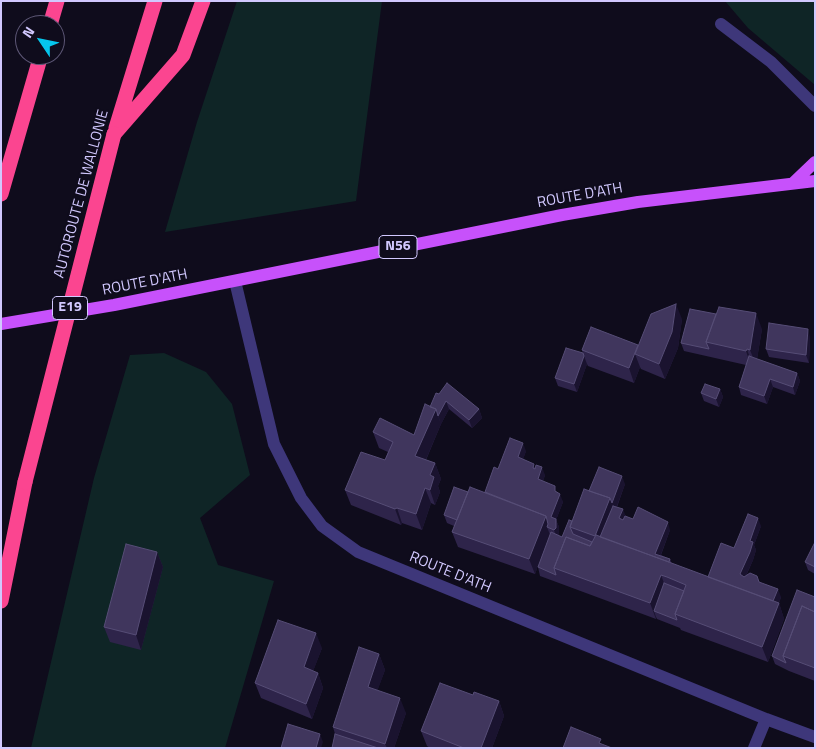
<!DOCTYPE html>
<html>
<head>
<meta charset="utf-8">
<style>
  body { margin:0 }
  #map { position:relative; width:816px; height:749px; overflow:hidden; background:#0f0c1c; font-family:"Titillium Web",sans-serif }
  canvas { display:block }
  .frame { position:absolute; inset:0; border:2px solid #d1c8fe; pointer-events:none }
  .north { position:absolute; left:15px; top:15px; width:50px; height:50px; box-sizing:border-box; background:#0f0c1c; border:1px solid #5d5776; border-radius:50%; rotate:304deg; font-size:14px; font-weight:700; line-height:20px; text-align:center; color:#d1c8fe }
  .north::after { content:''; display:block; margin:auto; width:18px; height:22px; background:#05c6ec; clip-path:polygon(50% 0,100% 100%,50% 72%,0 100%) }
</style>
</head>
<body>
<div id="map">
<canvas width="816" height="749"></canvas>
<div class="frame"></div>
<div class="north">N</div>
</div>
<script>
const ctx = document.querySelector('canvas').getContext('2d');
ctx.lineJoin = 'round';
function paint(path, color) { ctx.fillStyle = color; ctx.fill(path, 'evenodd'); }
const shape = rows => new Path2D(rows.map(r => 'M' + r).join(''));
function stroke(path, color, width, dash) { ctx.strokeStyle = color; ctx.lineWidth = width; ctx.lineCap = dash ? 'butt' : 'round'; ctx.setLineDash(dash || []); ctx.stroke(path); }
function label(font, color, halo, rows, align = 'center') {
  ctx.font = font + ' "Titillium Web",sans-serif'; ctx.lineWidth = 4; ctx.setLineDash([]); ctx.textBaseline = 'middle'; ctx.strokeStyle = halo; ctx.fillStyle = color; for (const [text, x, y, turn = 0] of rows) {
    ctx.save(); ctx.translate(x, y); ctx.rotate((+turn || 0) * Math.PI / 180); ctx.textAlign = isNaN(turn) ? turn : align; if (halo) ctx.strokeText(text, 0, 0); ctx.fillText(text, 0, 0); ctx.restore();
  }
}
paint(shape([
  [237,1,382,1,356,201,165,232,197,122],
  [725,1,815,1,815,85,748,28],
  [164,353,206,372,232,404,250,475,200,518,218,565,274,581,225,748,31,748,94,478,130,355]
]), '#0f2526');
stroke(shape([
  [721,24,771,62,815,106],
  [235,281,274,444,301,498,322,526,358,552,766,719,815,737],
  [754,748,766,719]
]), '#3e377a', 12);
stroke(shape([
  [793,183,815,162],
  [1,324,114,305,562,215,638,202,815,181]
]), '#c751fb', 12);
stroke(shape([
  [50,25,57,1],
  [116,128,155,1],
  [114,134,183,55,203,1],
  [1,194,41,55],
  [1,601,25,482]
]), '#fb4590', 15);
stroke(shape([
  [25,482,114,134]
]), '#fb4590', 15);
paint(shape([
  [682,319,678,348,665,379,641,369,640,367,634,383,588,366,587,364,577,392,558,386,555,378,583,353,582,350,638,347],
  [762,329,757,359,797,373,800,381,795,395,773,387,767,404,741,395,739,387,746,365,684,351,681,343],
  [810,337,809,363,769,357,766,349],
  [720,389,723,397,719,407,704,401,701,393],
  [439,394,479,409,482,418,472,428,449,409,441,424,426,460,435,463,441,479,438,486,440,492,435,505,431,503,422,530,402,523,401,525,351,505,345,490,385,460,388,452,379,448,373,432,414,435,430,407],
  [526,451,523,459,545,475,543,481,558,493,563,502,556,520,559,527,559,536,562,537,572,521,589,491,625,484,617,507,626,517,633,519,670,530,661,555,670,559,672,564,708,577,734,548,761,526,754,545,756,550,753,560,746,576,759,582,781,597,779,603,784,619,768,662,681,630,680,628,657,619,656,617,656,619,559,583,540,576,538,567,541,557,535,574,458,547,452,532,454,526,447,523,444,515,468,492,485,492,498,469],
  [815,542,815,574,808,570,805,562],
  [157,552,163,567,141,650,110,642,104,627],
  [815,597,815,681,789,671,775,664,772,656],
  [322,648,313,671,318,673,323,688,312,719,261,698,255,683],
  [379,654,385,670,377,691,406,713,394,748,332,748,335,734,333,727],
  [473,695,499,701,504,716,492,748,430,748,427,746,421,731]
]), '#2e244a');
paint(shape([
  [676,304,682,319,678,348,665,379,659,364],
  [756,313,762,329,756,365,750,350],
  [808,329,810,337,809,363,806,355],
  [638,345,642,357,635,354,640,367,634,383,629,368],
  [747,349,752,364,751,366,746,351],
  [584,356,587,364,577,392,574,384],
  [797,373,800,381,795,395,793,387],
  [770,379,773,387,767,404,764,396],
  [720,389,723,397,719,407,716,399],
  [446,401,449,409,441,424,438,416],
  [436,409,441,424,421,471,415,456],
  [479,409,482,418,472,428,469,420],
  [523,443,526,451,521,465,518,457],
  [435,463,441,479,438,486,440,492,435,505,430,490,430,475],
  [542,467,545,475,541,487,538,479],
  [622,476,625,484,603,544,595,536,610,498],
  [425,488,431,503,422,530,416,514],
  [560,494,563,502,556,520,559,527,559,536,557,539,554,530,551,517],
  [397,508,402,523,401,525,395,509],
  [623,509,626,517,622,526,619,518],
  [546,516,550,528,547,527,550,535,535,574,529,559],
  [758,518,761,526,754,545,756,550,753,560,743,582,740,574,750,541],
  [668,522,670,530,658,562,655,554],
  [157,552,163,567,141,650,136,635],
  [661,575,667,591,654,611,656,617,656,619,650,603],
  [778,589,781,597,779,603,784,619,768,662,762,647,771,606],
  [316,633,322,648,309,682,304,667],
  [379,654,385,670,373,703,368,687],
  [318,673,323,688,312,719,306,704],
  [400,698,406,713,394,748,387,748,385,744],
  [499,701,504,716,492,748,481,748],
  [320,734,323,742,321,748,316,748]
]), '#1a132f');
const building = shape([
  [676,304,672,332,659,364,635,354,651,314,676,304],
  [719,307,756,313,750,350,747,349,746,351,706,342,719,307],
  [690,309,716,314,706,342,709,349,681,343,690,309],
  [769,323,808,329,806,355,766,349,769,323],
  [591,327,638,345,629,368,582,350,591,327],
  [566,348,583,353,584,356,574,384,555,378,566,348],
  [749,356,797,373,793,387,770,379,764,396,739,387,749,356],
  [447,383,479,409,469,420,446,401,438,416,436,409,430,407,436,393,439,394,447,383],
  [705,384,720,389,716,399,701,393,705,384],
  [425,404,436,409,415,456,435,463,430,475,434,477,430,490,425,488,416,514,397,508,395,509,345,490,361,452,385,460,393,442,373,432,380,418,414,435,425,404],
  [510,438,523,443,518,457,534,464,533,468,535,469,536,465,542,467,538,479,555,486,555,491,560,494,551,517,556,519,556,528,554,530,547,527,548,524,546,516,485,492,494,467,498,469,510,438],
  [599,467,622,476,612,503,610,498,589,491,599,467],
  [454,487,468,492,457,520,444,515,454,487],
  [470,487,546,516,529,559,452,532,470,487],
  [584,489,610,498,595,536,570,527,584,489],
  [613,506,623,509,619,518,623,520,625,516,633,519,638,507,668,522,655,554,670,559,669,562,600,537,613,506],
  [748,514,758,518,750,541,753,542,750,552,740,574,744,577,750,573,757,576,759,582,778,589,773,601,708,577,721,543,734,548,748,514],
  [569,520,572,521,570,527,573,534,592,542,590,546,566,537,554,568,556,575,538,567,551,532,562,537,569,520],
  [596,535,779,603,762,647,675,614,686,585,667,577,661,575,650,603,554,568,566,537,590,546,596,535],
  [815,542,815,567,805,562,815,542],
  [126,544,157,552,136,635,104,627,126,544],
  [664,583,684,591,675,614,677,620,654,611,664,583],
  [797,590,815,597,815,612,802,606,783,656,786,663,772,656,797,590],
  [802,606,815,612,815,668,783,656,802,606],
  [278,620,316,633,304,667,318,673,306,704,255,683,278,620],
  [359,647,379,654,368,687,400,698,385,744,333,727,359,647],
  [440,683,473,695,474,692,499,701,481,748,464,748,421,731,440,683],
  [288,724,320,734,316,748,281,748,288,724],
  [571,727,601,739,599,743,612,748,563,748,571,727],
  [335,734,378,748,332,748,335,734]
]);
paint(building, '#40365d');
stroke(building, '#564d76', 1);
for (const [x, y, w] of [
  [398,247,38],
  [70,308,35]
]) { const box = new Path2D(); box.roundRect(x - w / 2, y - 11.5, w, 23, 4); ctx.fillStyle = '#0f0c1c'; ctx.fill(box); stroke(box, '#d1c8fe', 1); }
label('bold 14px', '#d1c8fe', null, [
  ["N56",398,247],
  ["E19",70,308]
]);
label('15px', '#d1c8fe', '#0f0c1c', [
  ["AUTOROUTE DE WALLONIE",82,194,-75],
  ["ROUTE D'ATH",580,196,-10],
  ["ROUTE D'ATH",145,283,-11],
  ["ROUTE D'ATH",450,573,22]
]);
</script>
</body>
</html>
